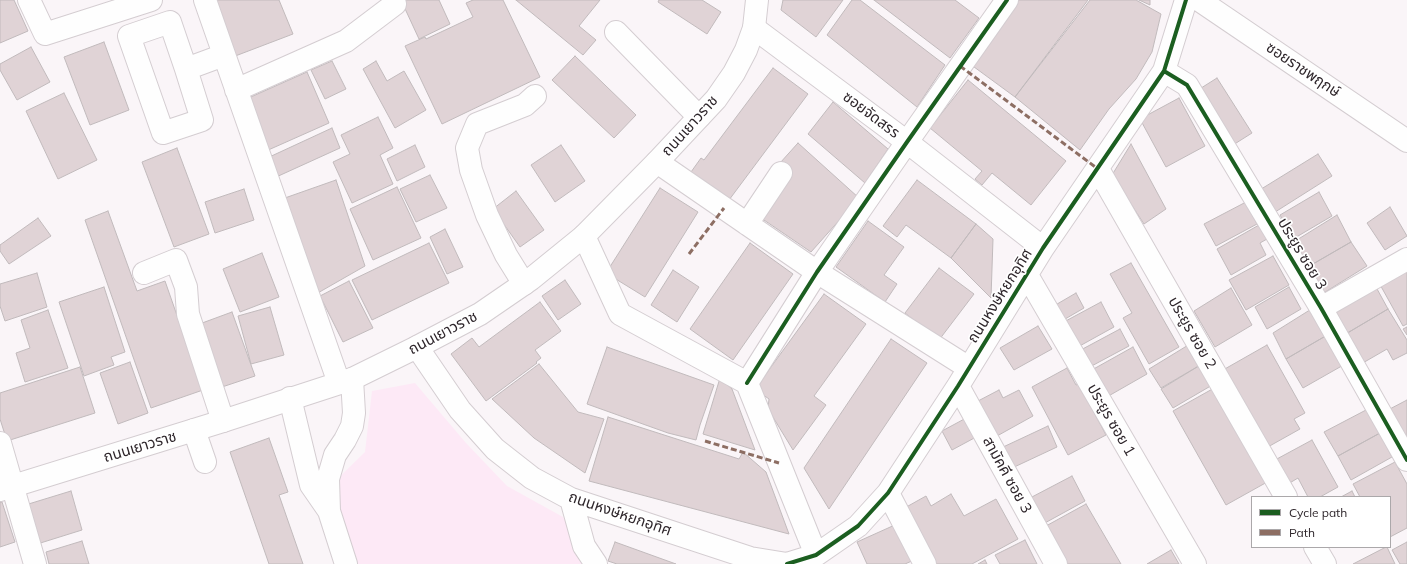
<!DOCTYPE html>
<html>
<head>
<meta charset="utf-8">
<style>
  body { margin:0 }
  #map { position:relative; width:1407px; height:564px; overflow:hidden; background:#faf5f8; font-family:Mulish,sans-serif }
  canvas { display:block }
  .legend { position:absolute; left:1251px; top:496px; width:140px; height:52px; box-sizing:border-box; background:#fff; border:1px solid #aba8aa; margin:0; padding:5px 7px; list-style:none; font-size:12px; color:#2e262b }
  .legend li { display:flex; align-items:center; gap:8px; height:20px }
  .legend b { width:20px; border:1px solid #aba8aa }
</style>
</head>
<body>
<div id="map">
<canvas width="1407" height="564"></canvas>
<ul class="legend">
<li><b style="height:5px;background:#1b5e20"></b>Cycle path</li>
<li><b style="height:5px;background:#8d6e63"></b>Path</li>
</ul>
</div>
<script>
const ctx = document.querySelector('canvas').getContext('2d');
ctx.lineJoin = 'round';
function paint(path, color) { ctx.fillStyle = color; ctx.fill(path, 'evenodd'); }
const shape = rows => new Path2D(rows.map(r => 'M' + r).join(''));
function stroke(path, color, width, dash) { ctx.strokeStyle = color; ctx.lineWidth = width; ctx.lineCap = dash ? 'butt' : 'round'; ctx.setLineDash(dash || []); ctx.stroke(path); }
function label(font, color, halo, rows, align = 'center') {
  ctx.font = font + ' Mulish,"Noto Sans Thai",sans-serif'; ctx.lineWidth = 3.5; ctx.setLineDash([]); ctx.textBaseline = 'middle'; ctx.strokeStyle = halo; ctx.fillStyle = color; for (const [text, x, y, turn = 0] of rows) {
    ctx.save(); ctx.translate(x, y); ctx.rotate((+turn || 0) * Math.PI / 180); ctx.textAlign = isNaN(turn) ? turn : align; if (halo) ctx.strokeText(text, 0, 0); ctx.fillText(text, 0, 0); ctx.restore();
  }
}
paint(shape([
  [415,383,466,443,507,486,563,517,591,564,338,564,319,497,365,452,372,391]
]), '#fde9f6');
const building = shape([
  [0,0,14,0,28,31,0,43,0,0],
  [208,0,279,0,293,34,230,58,208,0],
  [401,0,439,0,450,24,419,39,401,0],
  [473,0,503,0,540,77,442,124,405,46,425,37,426,39,473,17,466,3,473,0],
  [516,0,600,0,579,26,596,40,583,55,516,0],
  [659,0,702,0,721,12,707,34,658,2,659,0],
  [783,0,843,0,816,37,781,10,783,0],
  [852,0,860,0,945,65,917,107,827,35,852,0],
  [874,0,955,0,979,18,950,58,874,0],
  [1015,0,1088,0,1015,97,970,64,1015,0],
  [1090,0,1136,0,1161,14,1152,52,1136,79,1109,109,1080,150,1015,97,1090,0],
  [1139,0,1150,0,1150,5,1139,0],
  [104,42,129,110,90,125,64,57,104,42],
  [31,47,50,82,17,100,0,70,0,64,31,47],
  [575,56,636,115,614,138,552,80,575,56],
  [332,61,346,89,325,99,311,70,332,61],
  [376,61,387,81,404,71,426,110,395,128,363,69,376,61],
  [773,68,808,94,729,200,691,172,701,158,704,160,773,68],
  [307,72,329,123,266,151,244,100,307,72],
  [1217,78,1252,133,1233,145,1198,90,1217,78],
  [968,80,1066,161,1031,205,992,173,982,185,975,179,982,171,930,128,968,80],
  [64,93,97,160,58,179,26,111,64,93],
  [1179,98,1205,146,1166,167,1140,119,1179,98],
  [833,102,888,149,865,183,808,134,833,102],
  [378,117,393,148,380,155,393,184,352,203,333,162,350,154,341,135,378,117],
  [332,128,340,148,274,178,265,159,332,128],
  [798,143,859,198,811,252,761,218,792,172,780,163,798,143],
  [1131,144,1166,209,1144,224,1112,175,1131,144],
  [415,145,425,167,397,181,387,159,415,145],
  [561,145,585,181,555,202,531,165,561,145],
  [177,148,209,234,174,247,142,162,177,148],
  [1318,154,1332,176,1272,214,1258,191,1318,154],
  [430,175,447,208,416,222,400,189,430,175],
  [336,180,365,266,316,294,282,199,336,180],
  [917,180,976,224,951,258,906,225,897,237,883,226,917,180],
  [397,187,421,238,373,260,350,209,397,187],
  [660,188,698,212,645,297,606,273,660,188],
  [244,189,254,220,215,233,205,202,244,189],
  [516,191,544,230,520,247,493,209,516,191],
  [1319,192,1332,216,1293,239,1280,215,1319,192],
  [1246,202,1257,224,1216,246,1204,224,1246,202],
  [1390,207,1407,236,1385,250,1367,223,1390,207],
  [108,211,137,291,165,281,203,390,151,408,85,220,108,211],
  [1337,215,1351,242,1306,268,1292,243,1337,215],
  [38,218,51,236,9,264,0,251,0,245,38,218],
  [868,221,904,247,884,275,897,284,885,302,836,267,868,221],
  [976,224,993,239,991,298,951,258,976,224],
  [1259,225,1267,239,1260,243,1266,255,1231,275,1217,249,1259,225],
  [445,229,463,267,447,274,430,237,445,229],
  [1351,242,1367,266,1322,294,1306,268,1351,242],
  [429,243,449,283,372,320,352,280,429,243],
  [750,243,793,274,733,360,690,329,750,243],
  [262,253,279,297,240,312,223,269,262,253],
  [1273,256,1289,285,1246,310,1229,280,1273,256],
  [1131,263,1179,347,1149,364,1123,318,1132,313,1110,274,1131,263],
  [1407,264,1407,324,1403,326,1378,281,1407,264],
  [939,268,974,294,939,340,905,313,939,268],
  [673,270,699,287,677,322,651,305,673,270],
  [37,273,47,307,5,321,0,306,0,284,37,273],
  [565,280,581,304,558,320,542,296,565,280],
  [349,281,373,328,343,342,320,296,349,281],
  [104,287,125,352,111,357,114,365,84,376,59,302,104,287],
  [1289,287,1301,309,1267,329,1255,307,1289,287],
  [1376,287,1388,309,1344,335,1329,311,1376,287],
  [1231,288,1252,325,1215,347,1194,311,1231,288],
  [1076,293,1084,308,1060,322,1052,307,1076,293],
  [824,294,866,324,814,396,826,405,793,450,768,409,769,399,755,389,824,294],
  [540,302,561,331,535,350,541,358,536,362,537,363,486,401,451,354,472,338,479,347,540,302],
  [1101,302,1114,327,1076,348,1062,323,1101,302],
  [270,307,284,355,251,364,238,316,270,307],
  [1313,308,1329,334,1286,359,1273,333,1313,308],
  [1388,309,1407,340,1407,353,1393,360,1387,349,1361,364,1344,335,1388,309],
  [48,310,68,368,25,382,16,353,30,348,21,320,48,310],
  [232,312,255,376,216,389,194,326,232,312],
  [1038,326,1052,349,1014,370,1000,348,1038,326],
  [1407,327,1407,335,1403,329,1407,327],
  [1120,329,1129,346,1086,369,1077,352,1120,329],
  [1329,334,1347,363,1303,388,1286,359,1329,334],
  [891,339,927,363,829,509,804,468,891,339],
  [1190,344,1202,364,1161,388,1149,369,1190,344],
  [1267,345,1305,413,1294,419,1300,429,1266,448,1223,370,1267,345],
  [607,347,714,385,700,425,696,440,668,433,587,404,607,347],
  [1133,347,1147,374,1105,398,1090,371,1133,347],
  [130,362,148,413,118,424,100,373,130,362],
  [539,364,578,412,604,419,585,473,534,438,492,399,539,364],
  [1202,364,1214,384,1173,408,1161,389,1202,364],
  [80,367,95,413,7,441,0,419,0,393,80,367],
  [1067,368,1076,385,1079,384,1106,435,1068,455,1032,387,1067,368],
  [720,378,732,389,755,450,703,434,720,378],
  [1216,387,1269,481,1226,505,1173,411,1216,387],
  [999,390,1003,398,1019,390,1033,416,997,436,978,401,999,390],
  [1407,400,1407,437,1402,440,1386,411,1407,400],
  [1366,410,1380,433,1338,456,1324,432,1366,410],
  [608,417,739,459,743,452,766,472,789,534,589,481,608,417],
  [968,417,978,436,952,450,942,431,968,417],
  [1048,426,1057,447,1010,469,1001,448,1048,426],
  [1380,433,1392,457,1351,480,1338,456,1380,433],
  [269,438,288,492,279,495,303,564,269,564,230,452,269,438],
  [1312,440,1338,487,1320,497,1308,497,1298,478,1288,484,1275,460,1312,440],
  [1395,462,1407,484,1407,528,1390,537,1390,497,1360,497,1353,484,1395,462],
  [1072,476,1085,501,1043,524,1030,498,1072,476],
  [71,491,82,530,34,545,22,506,71,491],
  [1352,491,1355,497,1341,497,1352,491],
  [951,494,964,516,996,499,1018,539,972,564,932,564,901,510,926,496,931,506,951,494],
  [0,502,2,502,15,542,0,547,0,502],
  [1086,504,1121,564,1066,564,1046,526,1086,504],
  [897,524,914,560,905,564,867,564,857,542,897,524],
  [1025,540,1037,564,1000,564,995,555,1025,540],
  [82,541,89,564,49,564,46,552,82,541],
  [615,542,676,564,617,564,608,561,615,542],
  [1407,542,1407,564,1400,564,1392,550,1407,542],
  [1387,547,1395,564,1353,564,1386,547,1387,547],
  [1171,550,1179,564,1147,564,1171,550],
  [985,560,987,564,978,564,985,560]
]);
paint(building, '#e0d3d6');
stroke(building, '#c1babc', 1);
const minor = shape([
  [29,0,45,34,151,0],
  [205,0,339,383],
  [1199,0,1407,141],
  [754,28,907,142,1043,248],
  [616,32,699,117],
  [186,69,202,120,163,133,129,36,170,22,186,69,224,55],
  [1164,71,1187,85,1321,308,1407,460],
  [236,90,346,41,395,4],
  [657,162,817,272,969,368],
  [1098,169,1286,497],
  [747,224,781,173],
  [584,236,620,314,747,383,816,555],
  [144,273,176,260,186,287,188,314,223,421],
  [1027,275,1195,564],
  [524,284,506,255,487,215,471,170,467,148,477,124,525,105,535,96],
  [1321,308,1407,259],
  [417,347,460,410,495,449,532,478,571,499,750,558,787,564],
  [747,383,817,272,907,142,1007,0],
  [958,386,1056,564],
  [290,398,311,485,329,511,346,564],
  [194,430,205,462],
  [0,443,35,564],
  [888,493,925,564],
  [571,499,584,546,596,564],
  [329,511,328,479,335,455,345,440,352,426,354,413,352,379],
  [1315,547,1325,564],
  [787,564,816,555,858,526,888,493,958,386,1043,248,1164,71,1186,0]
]);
const major = shape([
  [0,490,223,421,352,379,417,347,480,314,531,279,584,236,657,162,716,99,734,73,746,50,754,28,757,0]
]);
stroke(minor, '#d4cdd1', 24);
stroke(major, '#d4cdd1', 24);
stroke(minor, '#fefefe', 22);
stroke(major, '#fefefe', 22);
stroke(shape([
  [960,66,1098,169],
  [689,254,724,208],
  [705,441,779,463]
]), '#8d6e63', 3, [6, 3]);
stroke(shape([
  [1164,71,1187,85,1321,308,1407,460],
  [747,383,817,272,907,142,1007,0],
  [787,564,816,555,858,526,888,493,958,386,1043,248,1164,71,1186,0]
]), '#1b5e20', 4);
label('15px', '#2e262b', '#fff', [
  ["ซอยราชพฤกษ์",1303,70,34],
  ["ซอยจัดสรร",871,115,37],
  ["ถนนเยาวราช",690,126,-48],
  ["ประยูร ซอย 3",1302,254,59],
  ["ถนนหงษ์หยกอุทิศ",1000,296,-58],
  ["ถนนเยาวราช",443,333,-28],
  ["ประยูร ซอย 2",1192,333,60],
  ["ประยูร ซอย 1",1111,420,60],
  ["ถนนเยาวราช",140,447,-17],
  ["สามัคคี ซอย 3",1007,475,61],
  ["ถนนหงษ์หยกอุทิศ",620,514,19]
]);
</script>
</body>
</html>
